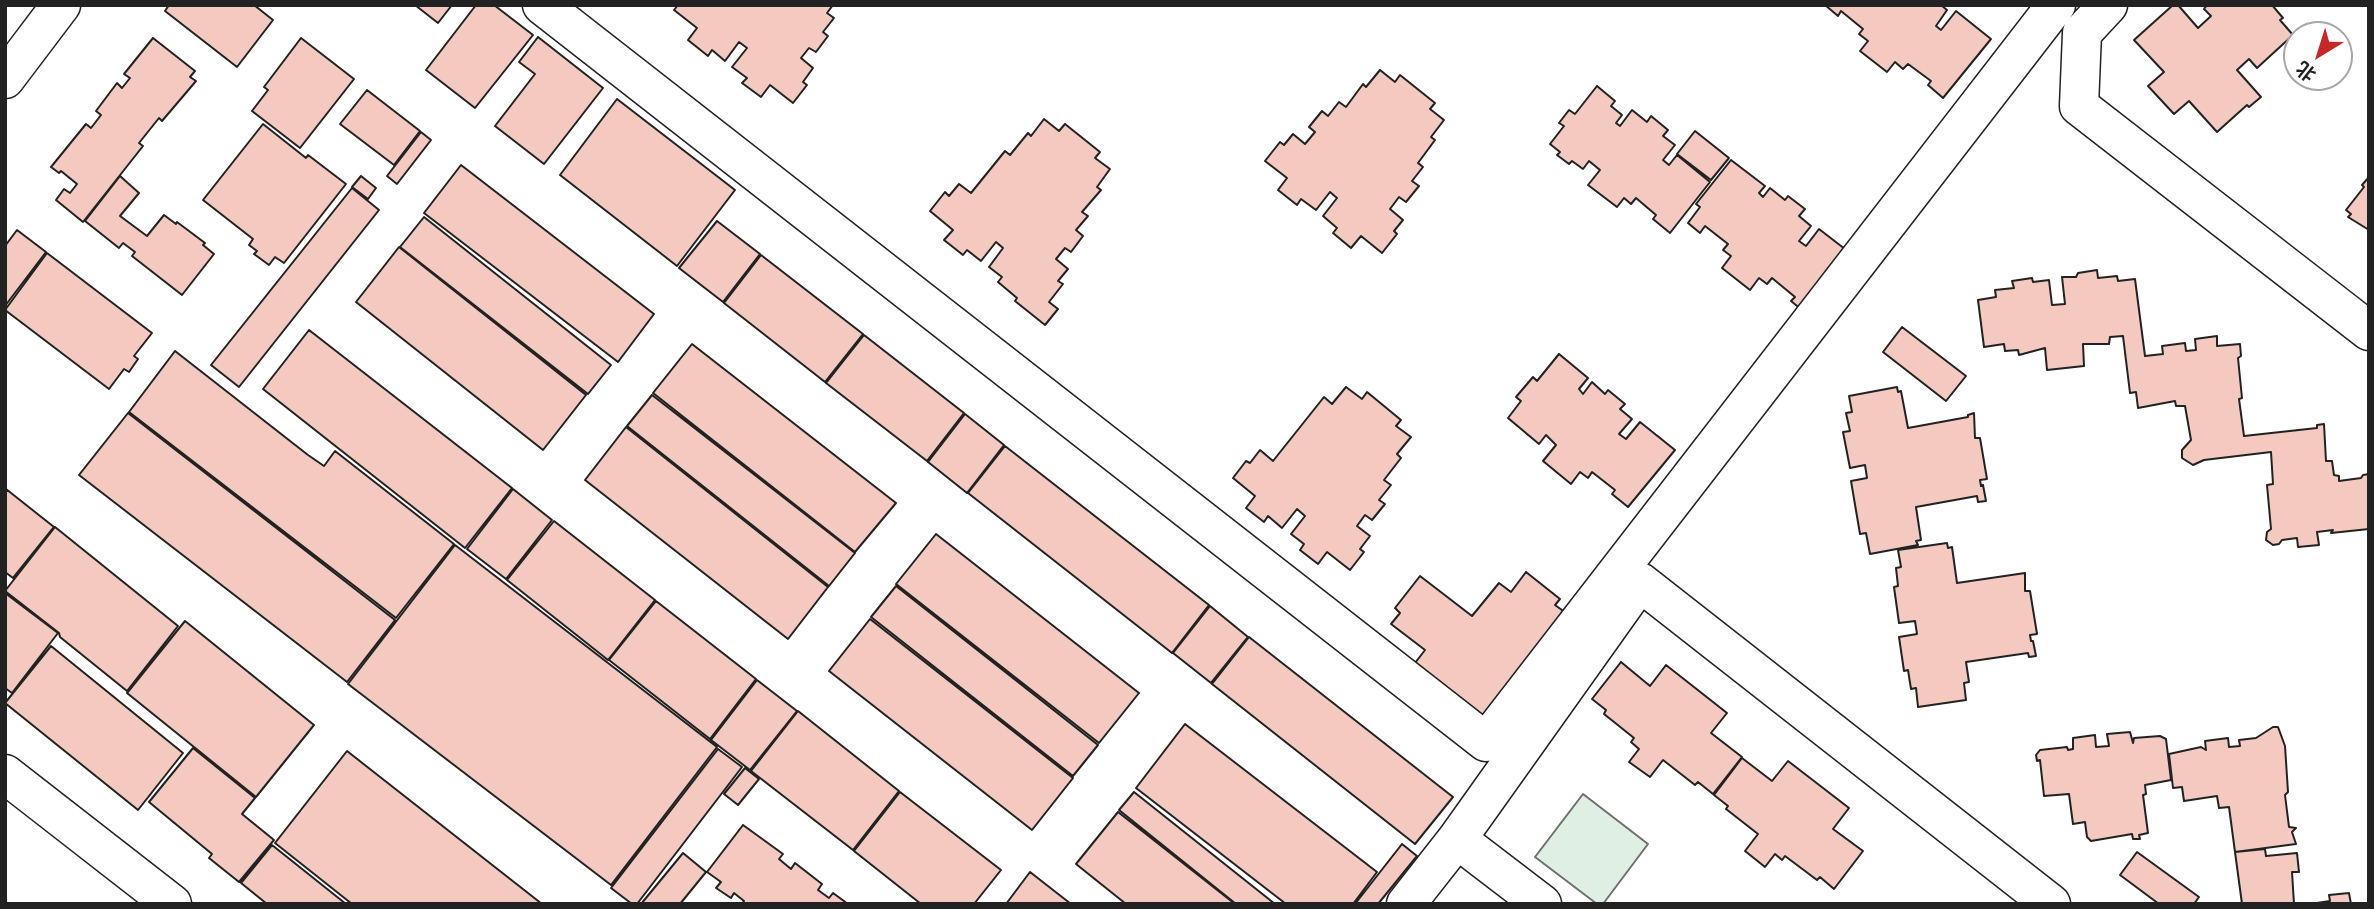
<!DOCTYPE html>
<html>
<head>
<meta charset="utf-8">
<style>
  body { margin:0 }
  #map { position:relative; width:2374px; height:909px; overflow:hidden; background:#fff; font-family:Rubik,"Noto Sans SC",sans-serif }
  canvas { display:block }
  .frame { position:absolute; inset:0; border:7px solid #222; pointer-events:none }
  .north { position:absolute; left:2283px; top:21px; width:70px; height:70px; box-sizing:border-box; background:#fff; border:2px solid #a7a7a7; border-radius:50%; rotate:218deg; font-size:19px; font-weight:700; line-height:28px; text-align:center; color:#222 }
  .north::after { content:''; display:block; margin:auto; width:24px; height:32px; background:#c62828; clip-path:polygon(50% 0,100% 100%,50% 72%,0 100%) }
</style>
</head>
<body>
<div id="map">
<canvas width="2374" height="909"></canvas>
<div class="frame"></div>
<div class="north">北</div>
</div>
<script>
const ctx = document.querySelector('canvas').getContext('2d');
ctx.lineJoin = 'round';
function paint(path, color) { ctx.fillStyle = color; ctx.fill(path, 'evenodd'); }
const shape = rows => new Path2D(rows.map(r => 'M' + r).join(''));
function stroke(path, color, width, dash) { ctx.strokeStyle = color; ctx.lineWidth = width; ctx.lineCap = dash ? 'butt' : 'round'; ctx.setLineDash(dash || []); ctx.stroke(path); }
const green = shape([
  [1583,794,1648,844,1603,904,1597,904,1535,857,1583,794]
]);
paint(green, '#e0efe3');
stroke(green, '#6f6f6f', 2);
const building = shape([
  [169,5,254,5,273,20,237,67,165,11,169,5],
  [415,5,452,5,438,23,415,5],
  [476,5,494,5,533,35,475,108,426,70,476,5],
  [678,5,833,5,827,13,834,18,823,32,828,36,816,52,809,48,801,58,813,68,803,82,807,85,793,103,770,85,761,97,742,83,747,78,732,67,747,48,739,42,725,61,712,50,708,56,688,40,697,28,674,10,678,5],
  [1825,5,1941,5,1947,10,1936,26,1941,30,1956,11,1991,39,1943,98,1928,85,1931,81,1908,64,1903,69,1895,62,1887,72,1860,51,1868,41,1859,34,1863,29,1841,11,1838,16,1825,5],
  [2173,5,2178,5,2198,28,2211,16,2204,9,2207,5,2272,5,2283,18,2280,20,2293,35,2257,68,2249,59,2237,70,2261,97,2249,107,2247,105,2217,132,2189,101,2174,114,2148,86,2164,72,2134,40,2173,5],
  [538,37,603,88,544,164,495,126,535,74,519,62,538,37],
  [153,38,195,71,190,77,196,81,162,121,159,118,139,143,143,146,83,222,56,200,64,189,70,193,77,184,61,171,59,173,51,167,86,124,91,128,101,115,96,111,117,83,122,88,130,78,124,74,153,38],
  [301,38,354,79,300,148,252,111,268,90,264,87,301,38],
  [1380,70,1395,82,1400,75,1435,103,1430,109,1444,120,1431,137,1435,140,1418,163,1423,167,1412,181,1419,186,1406,202,1399,197,1390,209,1403,220,1394,231,1397,234,1382,253,1361,236,1351,248,1333,233,1337,228,1323,216,1337,198,1330,192,1316,210,1301,199,1297,205,1278,190,1287,178,1265,161,1280,142,1284,145,1293,134,1305,144,1315,132,1309,127,1322,111,1328,116,1339,102,1346,107,1363,84,1366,87,1380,70],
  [1597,86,1615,101,1611,106,1622,115,1616,123,1620,126,1632,110,1647,122,1651,116,1668,130,1663,136,1675,145,1663,160,1669,165,1677,155,1710,182,1670,233,1653,219,1656,215,1636,198,1631,204,1624,198,1617,207,1588,185,1600,170,1589,161,1583,169,1572,161,1569,164,1557,155,1560,152,1550,144,1564,126,1559,123,1569,110,1575,114,1597,86],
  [367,90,420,131,394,165,340,124,367,90],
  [617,99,735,190,677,266,560,175,617,99],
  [1044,119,1059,131,1065,124,1100,152,1095,158,1110,169,1097,187,1101,190,1082,212,1088,216,1076,230,1083,236,1071,252,1065,248,1056,259,1068,269,1058,281,1063,284,1049,302,1058,309,1045,325,1015,301,1017,298,998,282,1002,277,989,267,1003,248,996,242,981,261,967,250,963,255,944,240,953,230,930,211,945,192,949,196,959,184,971,193,1005,151,1010,155,1028,133,1031,136,1044,119],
  [263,124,306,158,308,155,346,184,284,263,275,257,269,265,254,254,257,251,249,245,253,239,203,200,263,124],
  [1695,131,1729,158,1711,180,1677,154,1695,131],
  [421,132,431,140,397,184,387,176,421,132],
  [1731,160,1765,186,1759,193,1763,197,1770,188,1785,200,1788,196,1805,209,1799,216,1811,226,1799,241,1806,246,1819,229,1854,256,1808,315,1791,301,1795,297,1772,278,1767,284,1759,278,1750,290,1722,268,1731,256,1723,250,1728,244,1705,226,1700,233,1688,223,1700,207,1696,204,1731,160],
  [461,165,654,314,618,362,424,213,461,165],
  [120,176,139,193,120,216,147,236,164,215,176,224,177,222,205,243,203,245,214,254,182,295,132,256,135,252,123,243,119,248,85,221,120,176],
  [361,176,376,188,368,199,352,187,361,176],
  [2369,177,2369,230,2348,217,2351,214,2346,210,2364,187,2362,185,2369,177],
  [352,188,379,210,239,387,211,365,352,188],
  [424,217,611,365,588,394,400,247,424,217],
  [717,221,760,254,723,302,679,268,717,221],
  [17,230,46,252,5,306,5,246,17,230],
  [399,247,586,395,543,450,356,302,399,247],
  [47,253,152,333,134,356,138,359,129,372,124,369,109,389,5,310,47,253],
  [761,255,863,334,825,382,724,303,761,255],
  [2097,270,2098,278,2117,276,2118,281,2135,279,2145,356,2163,354,2162,346,2185,343,2186,351,2196,350,2195,339,2217,336,2217,346,2240,344,2241,356,2238,358,2242,398,2239,399,2244,436,2317,428,2317,425,2324,424,2326,461,2332,461,2334,475,2339,476,2339,481,2361,478,2363,475,2369,474,2369,529,2331,533,2333,530,2317,532,2319,545,2298,547,2297,538,2282,540,2279,544,2273,545,2266,540,2267,532,2271,529,2267,485,2273,484,2271,452,2204,460,2193,465,2182,458,2182,450,2191,440,2185,406,2176,406,2175,401,2138,408,2136,392,2130,393,2123,336,2110,337,2109,344,2083,344,2084,366,2047,370,2045,348,2019,355,2018,350,2005,351,2004,344,1984,347,1978,300,1996,297,1995,290,2014,288,2012,281,2032,278,2033,282,2049,280,2052,305,2065,304,2062,277,2076,277,2078,273,2097,270],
  [1902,327,1966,376,1946,401,1883,352,1902,327],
  [309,330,512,488,465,548,263,389,309,330],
  [864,335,964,413,927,461,826,383,864,335],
  [692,344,896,503,855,552,653,393,692,344],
  [175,351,308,455,324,466,335,451,454,544,396,618,129,412,175,351],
  [1559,354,1588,378,1579,389,1583,394,1592,382,1605,394,1608,390,1625,404,1620,409,1632,419,1619,434,1626,439,1640,422,1675,450,1628,507,1612,494,1615,490,1592,472,1588,478,1580,472,1571,484,1543,461,1556,445,1546,435,1539,444,1508,418,1521,401,1516,397,1533,377,1537,381,1559,354],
  [1346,387,1362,399,1367,392,1401,420,1396,426,1411,437,1397,454,1401,458,1384,480,1391,485,1379,500,1385,504,1372,520,1365,515,1357,526,1370,536,1360,549,1364,552,1350,570,1327,552,1318,564,1300,550,1304,544,1291,534,1305,516,1297,509,1282,528,1268,516,1264,522,1246,508,1255,496,1233,478,1246,461,1250,463,1260,450,1273,461,1324,397,1332,404,1346,387],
  [1897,387,1898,392,1901,391,1908,428,1968,417,1968,415,1974,413,1975,438,1980,438,1987,479,1980,480,1981,486,1983,485,1986,501,1978,502,1977,496,1916,507,1921,540,1916,541,1918,545,1870,554,1866,533,1860,534,1851,481,1867,478,1865,465,1850,468,1843,432,1850,431,1846,413,1852,412,1849,396,1897,387],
  [652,395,855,553,829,586,627,426,652,395],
  [128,413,395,620,347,682,79,475,128,413],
  [965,414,1004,445,967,493,928,462,965,414],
  [626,427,828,587,788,639,585,480,626,427],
  [1005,446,1209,605,1172,653,968,493,1005,446],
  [6,489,54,527,13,578,5,572,6,489],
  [513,489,552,520,506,579,467,549,513,489],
  [554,521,655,600,608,660,507,580,554,521],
  [55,527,178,626,127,691,60,637,59,633,5,591,55,527],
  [936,534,1139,693,1099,743,896,584,936,534],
  [1947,543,1948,548,1952,547,1957,583,2025,573,2025,591,2030,591,2037,634,2030,635,2031,641,2033,641,2036,656,2029,657,2028,653,1966,662,1969,682,1964,683,1966,700,1918,707,1916,688,1911,689,1908,670,1904,671,1899,637,1917,634,1915,621,1899,623,1894,587,1898,586,1896,568,1901,567,1898,550,1947,543],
  [455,545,717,747,611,885,348,684,455,545],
  [1526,572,1560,599,1555,605,1566,613,1485,717,1415,663,1425,650,1391,624,1400,613,1395,608,1420,576,1472,616,1499,583,1511,592,1526,572],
  [896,586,1098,745,1073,776,871,617,896,586],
  [5,593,58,633,12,693,5,688,5,593],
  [656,601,756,679,710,739,609,660,656,601],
  [1210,606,1248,637,1211,683,1173,653,1210,606],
  [870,619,1073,778,1032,830,829,671,870,619],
  [185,621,314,725,256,797,127,693,185,621],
  [1249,637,1453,797,1415,844,1212,684,1249,637],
  [51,646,183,753,138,810,5,703,51,646],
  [1621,662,1650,686,1666,665,1727,713,1711,733,1742,757,1713,794,1698,782,1695,785,1663,760,1650,777,1629,762,1639,749,1631,742,1634,738,1604,714,1606,710,1592,699,1621,662],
  [757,680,797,711,750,770,711,740,757,680],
  [798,711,899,791,853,850,751,771,798,711],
  [1185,724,1377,872,1353,904,1286,904,1136,788,1185,724],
  [2273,727,2278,727,2285,746,2288,792,2285,795,2289,827,2296,828,2292,832,2296,844,2235,852,2229,807,2219,808,2217,796,2184,801,2182,787,2173,788,2169,754,2201,747,2206,750,2205,741,2228,738,2229,747,2240,746,2239,740,2256,738,2273,727],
  [2130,732,2133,743,2134,738,2160,736,2166,739,2171,780,2145,785,2146,794,2143,795,2148,833,2139,835,2140,839,2133,839,2132,834,2091,841,2087,837,2085,822,2073,824,2069,794,2044,796,2040,760,2037,761,2036,755,2040,750,2067,747,2068,750,2073,749,2073,738,2095,735,2096,747,2109,746,2107,734,2130,732],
  [193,748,255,798,242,814,274,840,239,882,209,858,212,854,149,802,193,748],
  [718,749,742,767,637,904,632,904,611,888,718,749],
  [347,751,542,904,352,904,275,843,347,751],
  [1742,758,1772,781,1788,761,1849,808,1833,829,1863,851,1834,889,1820,877,1817,880,1785,856,1782,860,1775,854,1765,867,1745,851,1758,834,1726,809,1728,806,1714,795,1742,758],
  [745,768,759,779,738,805,724,794,745,768],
  [900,792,1001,870,974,904,921,904,854,851,900,792],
  [1134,792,1275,904,1236,904,1119,810,1134,792],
  [1118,812,1235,904,1126,904,1076,864,1118,812],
  [743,825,783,854,779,859,791,869,795,863,822,884,818,890,829,898,833,893,848,904,742,904,744,901,734,893,731,898,716,888,721,882,707,872,743,825],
  [1402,844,1417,856,1378,904,1355,904,1402,844],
  [272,845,346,904,267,904,241,883,272,845],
  [2265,849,2266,856,2297,853,2299,872,2292,872,2294,904,2242,904,2235,852,2265,849],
  [2137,852,2199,897,2194,904,2159,904,2120,875,2137,852],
  [683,853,706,872,680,904,641,904,683,853],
  [1030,872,1071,904,1006,904,1030,872],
  [2349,893,2351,904,2310,904,2330,901,2329,895,2349,893]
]);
paint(building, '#f3c9c0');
stroke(building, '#222', 2);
const minor = shape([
  [542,5,1486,742,2056,5],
  [2108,5,2082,33,2079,106,2369,331],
  [5,79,61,5],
  [5,774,172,904],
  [1457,839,1542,904],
  [1406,904,1457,839,1640,582,2051,904]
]);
stroke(minor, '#222', 41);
stroke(minor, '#fff', 38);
</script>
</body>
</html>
